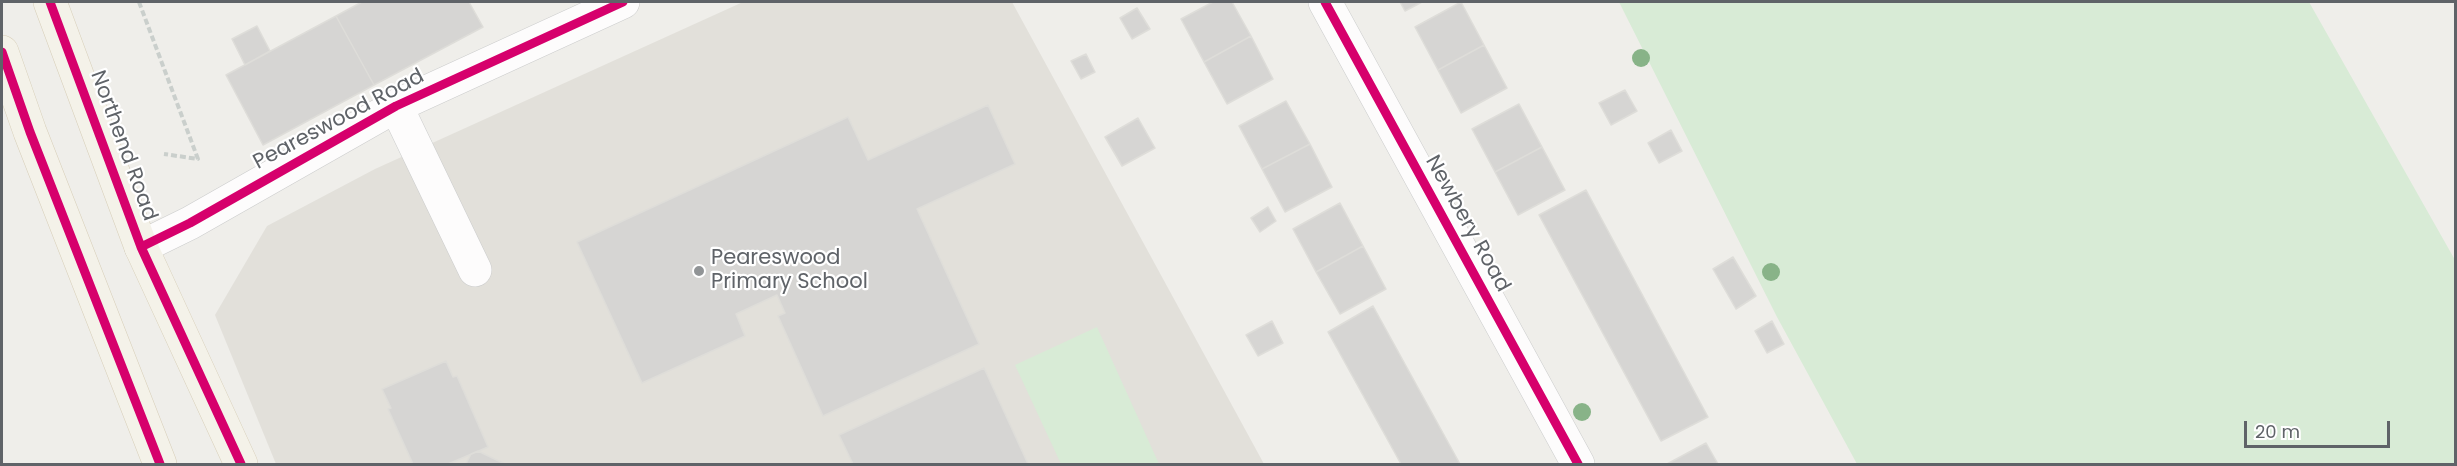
<!DOCTYPE html>
<html>
<head>
<meta charset="utf-8">
<style>
  body { margin:0 }
  #map { position:relative; width:2457px; height:466px; overflow:hidden; background:#efeeea; font-family:Poppins,sans-serif }
  canvas { display:block }
  .frame { position:absolute; inset:0; border:3px solid #5f6368; pointer-events:none }
  .scale { position:absolute; left:2244px; top:421px; width:146px; height:27px; box-sizing:border-box; border:3px solid #5f6368; border-top:0; padding-left:8px; font-size:18px; line-height:21px; white-space:nowrap; color:#5f6368; -webkit-text-stroke:4px #fff; paint-order:stroke }
</style>
</head>
<body>
<div id="map">
<canvas width="2457" height="466"></canvas>
<div class="frame"></div>
<div class="scale">20 m</div>
</div>
<script>
const ctx = document.querySelector('canvas').getContext('2d');
ctx.lineJoin = 'round';
function paint(path, color) { ctx.fillStyle = color; ctx.fill(path, 'evenodd'); }
const shape = rows => new Path2D(rows.map(r => 'M' + r).join(''));
function stroke(path, color, width, dash) { ctx.strokeStyle = color; ctx.lineWidth = width; ctx.lineCap = dash ? 'butt' : 'round'; ctx.setLineDash(dash || []); ctx.stroke(path); }
function label(font, color, halo, rows, align = 'center') {
  ctx.font = font + ' Poppins,sans-serif'; ctx.lineWidth = 4.5; ctx.setLineDash([]); ctx.textBaseline = 'middle'; ctx.strokeStyle = halo; ctx.fillStyle = color; for (const [text, x, y, turn = 0] of rows) {
    ctx.save(); ctx.translate(x, y); ctx.rotate((+turn || 0) * Math.PI / 180); ctx.textAlign = isNaN(turn) ? turn : align; if (halo) ctx.strokeText(text, 0, 0); ctx.fillText(text, 0, 0); ctx.restore();
  }
}
paint(shape([
  [743,2,1012,2,1264,464,276,464,215,315,267,226,375,169]
]), '#e2e0da');
paint(shape([
  [1619,2,2309,2,2455,260,2455,464,1857,464,1777,317],
  [1097,327,1159,464,1061,464,1015,365]
]), '#d8ebd6');
const building = shape([
  [362,2,469,2,483,27,374,85,336,16,362,2],
  [1213,2,1232,2,1251,36,1204,62,1181,19,1213,2],
  [1400,2,1422,2,1405,11,1400,2],
  [1461,2,1484,45,1438,70,1415,27,1461,2],
  [1137,8,1150,29,1132,39,1120,18,1137,8],
  [336,16,374,85,263,145,226,75,336,16],
  [257,26,270,51,245,65,232,39,257,26],
  [1251,36,1273,79,1227,104,1204,62,1251,36],
  [1484,45,1507,88,1461,113,1438,70,1484,45],
  [1086,54,1095,72,1081,79,1071,61,1086,54],
  [1625,90,1637,111,1611,125,1599,103,1625,90],
  [1286,101,1310,144,1262,169,1239,126,1286,101],
  [1519,104,1542,147,1495,172,1472,129,1519,104],
  [988,105,1015,164,917,209,979,344,823,416,778,316,785,313,777,295,736,314,745,336,642,383,577,242,848,117,868,160,988,105],
  [1138,118,1155,148,1122,166,1105,137,1138,118],
  [1671,130,1682,151,1659,163,1648,143,1671,130],
  [1310,144,1332,187,1285,212,1262,169,1310,144],
  [1542,147,1565,190,1518,215,1495,172,1542,147],
  [1586,190,1708,417,1661,441,1539,215,1586,190],
  [1340,203,1363,246,1316,272,1293,229,1340,203],
  [1268,207,1276,221,1260,232,1251,218,1268,207],
  [1363,246,1386,289,1340,314,1316,272,1363,246],
  [1733,257,1756,296,1736,309,1713,269,1733,257],
  [1373,306,1460,464,1401,464,1328,332,1373,306],
  [1272,321,1283,343,1258,356,1246,335,1272,321],
  [1772,321,1784,344,1767,353,1755,331,1772,321],
  [446,361,453,377,457,376,488,447,448,464,413,464,388,409,391,408,382,389,446,361],
  [984,368,1028,464,853,464,839,435,984,368],
  [1706,443,1718,464,1667,464,1706,443],
  [478,451,505,464,466,464,471,454,478,451]
]);
paint(building, '#d6d5d3');
stroke(building, '#deddd9', 1.5);
const minor = shape([
  [1325,2,1578,464],
  [396,106,475,270],
  [141,247,190,223,396,106,623,2]
]);
const major = shape([
  [50,2,141,247,241,464],
  [2,52,30,132,160,464]
]);
stroke(minor, '#cbcccc', 34);
stroke(major, '#d7ceb8', 34);
stroke(shape([
  [139,2,198,159,164,154]
]), '#cacfcc', 4, [6, 3]);
stroke(minor, '#fdfcfc', 33);
stroke(major, '#f4f2e9', 33);
stroke(shape([
  [50,2,141,247,241,464],
  [1325,2,1578,464],
  [2,52,30,132,160,464],
  [141,247,190,223,396,106,623,2]
]), '#d6006c', 9);
ctx.fillStyle = '#88b388';
for (const [x, y] of [
  [1641,58],
  [1771,272],
  [1582,412]
]) { ctx.beginPath(); ctx.arc(x, y, 9, 0, 2 * Math.PI); ctx.fill(); }
for (const [x, y, r, color] of [
  [699,271,6,"#919496"]
]) { const dot = new Path2D(); dot.arc(x, y, r, 0, 2 * Math.PI); ctx.fillStyle = color; ctx.fill(dot); stroke(dot, '#fff', 2); }
label('21px', '#5f6368', '#fff', [
  ["Peareswood Road",339,120,-28],
  ["Northend Road",123,146,70],
  ["Newbery Road",1467,224,61]
]);
label('21px', '#5f6368', '#fff', [
  ["Peareswood",711,259],
  ["Primary School",711,283]
], 'left');
</script>
</body>
</html>
